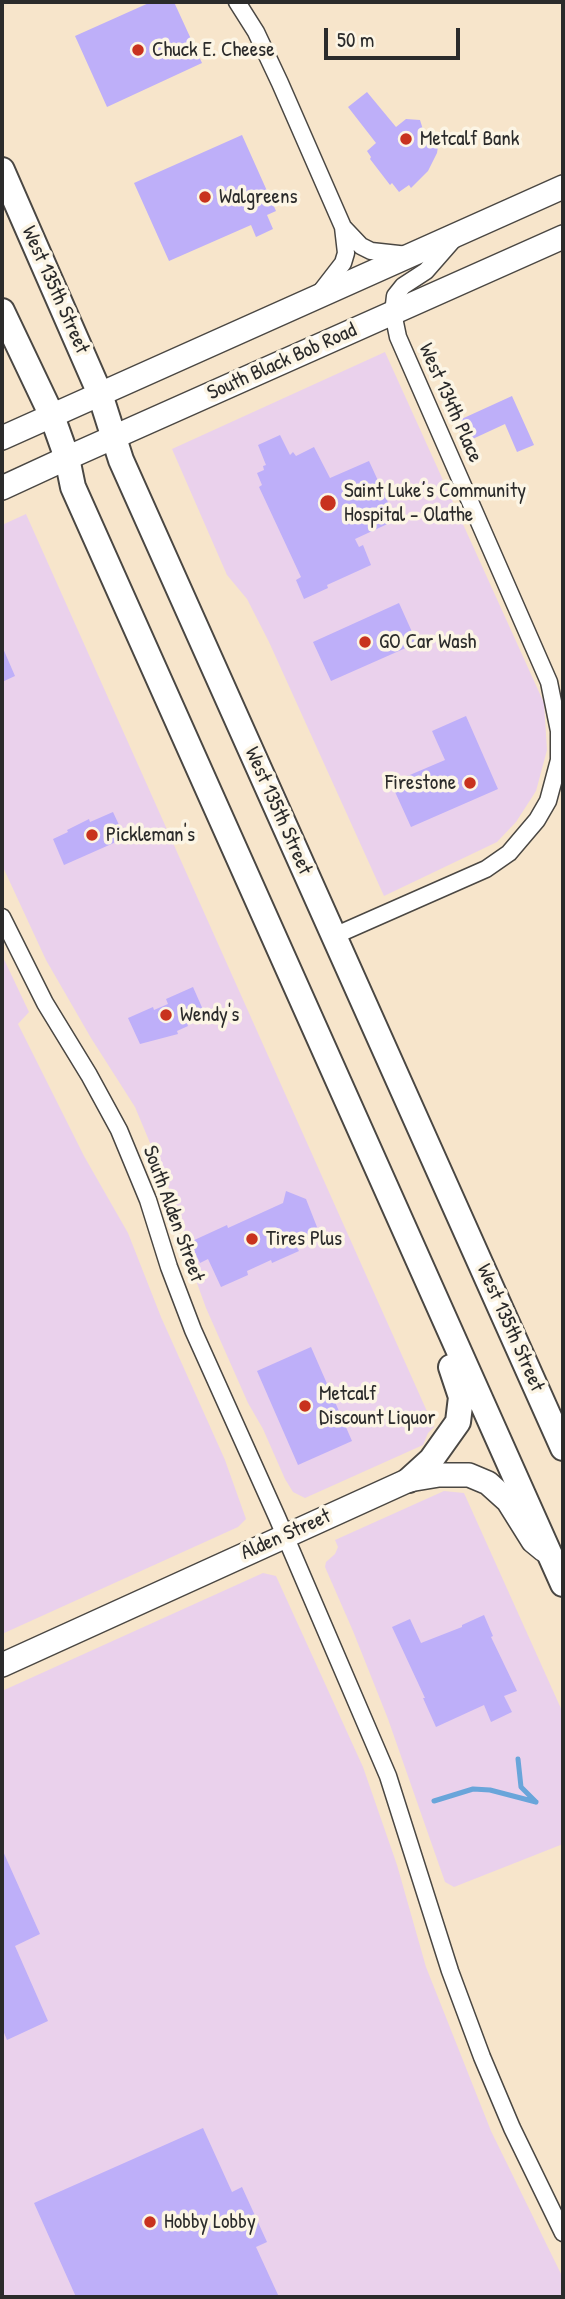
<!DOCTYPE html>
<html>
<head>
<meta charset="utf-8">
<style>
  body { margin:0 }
  #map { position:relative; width:565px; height:2299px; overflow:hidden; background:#f7e5cb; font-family:"Patrick Hand",sans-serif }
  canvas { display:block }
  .frame { position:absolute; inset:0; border:4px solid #2b2b2b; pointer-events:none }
  .scale { position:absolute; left:324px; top:28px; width:136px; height:32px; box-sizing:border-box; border:4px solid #2b2b2b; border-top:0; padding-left:9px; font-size:21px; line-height:24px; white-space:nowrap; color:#2b2b2b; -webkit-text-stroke:5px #fcf5e5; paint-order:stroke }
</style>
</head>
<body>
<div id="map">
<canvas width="565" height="2299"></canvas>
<div class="frame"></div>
<div class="scale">50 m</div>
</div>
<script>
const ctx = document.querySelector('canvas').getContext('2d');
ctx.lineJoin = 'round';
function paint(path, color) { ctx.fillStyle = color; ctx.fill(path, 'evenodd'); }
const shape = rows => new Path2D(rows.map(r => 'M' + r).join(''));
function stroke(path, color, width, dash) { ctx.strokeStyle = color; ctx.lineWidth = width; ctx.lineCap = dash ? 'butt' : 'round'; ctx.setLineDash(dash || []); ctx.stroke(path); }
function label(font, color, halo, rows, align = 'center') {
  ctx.font = font + ' "Patrick Hand",sans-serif'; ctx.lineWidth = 7; ctx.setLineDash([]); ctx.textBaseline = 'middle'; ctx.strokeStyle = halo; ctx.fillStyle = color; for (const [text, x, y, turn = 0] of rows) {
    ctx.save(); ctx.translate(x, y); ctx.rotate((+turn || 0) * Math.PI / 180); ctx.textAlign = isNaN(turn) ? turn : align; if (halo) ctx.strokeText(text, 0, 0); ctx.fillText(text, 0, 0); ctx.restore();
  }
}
paint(shape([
  [385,352,544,703,547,750,536,791,516,822,497,842,384,896,269,642,247,599,227,575,172,449],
  [26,514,434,1427,428,1433,423,1445,305,1498,293,1492,285,1479,263,1429,248,1403,206,1308,193,1272,178,1210,135,1107,91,1038,46,960,2,865,2,525],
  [2,955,29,1012,18,1024,84,1156,128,1233,161,1317,225,1460,246,1519,238,1527,2,1634],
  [444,1491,464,1493,563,1713,563,1844,454,1887,445,1882,388,1719,353,1631,325,1567,326,1562,335,1554,338,1547,335,1540],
  [263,1573,276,1576,363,1767,397,1865,426,1967,491,2131,563,2278,563,2297,2,2297,2,1691]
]), '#ead1ec');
stroke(shape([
  [518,1759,521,1787,536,1802],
  [434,1801,473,1789,490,1790,536,1802]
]), '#69a5da', 5);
paint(shape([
  [151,2,174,2,202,63,107,107,75,36],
  [367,92,396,127,406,119,420,120,425,136,440,134,437,153,428,171,411,188,409,185,399,192,392,183,390,185,370,159,371,157,367,151,376,143,348,107],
  [242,135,276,211,267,215,273,229,256,237,251,225,169,261,134,183],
  [512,396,534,445,517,452,505,424,464,443,455,422],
  [280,435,290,455,293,452,296,456,314,447,330,478,369,461,396,520,355,539,359,547,363,545,371,565,327,585,328,588,304,599,296,580,301,577,259,487,262,485,257,473,264,470,263,466,266,465,258,445],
  [399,603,417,643,331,681,313,642],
  [2,646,15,676,2,682],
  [466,716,498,789,411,827,391,783,445,760,432,731],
  [113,812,125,838,64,865,53,839,68,832,67,830,89,819,90,822],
  [193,987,204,1012,186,1021,188,1026,177,1031,178,1034,140,1044,128,1018,153,1007,154,1010,168,1004,166,999],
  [286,1191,306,1199,317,1227,313,1236,301,1242,303,1246,297,1248,299,1251,272,1263,271,1260,247,1271,248,1275,221,1287,208,1259,200,1263,190,1242,227,1225,228,1228,283,1203],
  [311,1347,352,1441,298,1465,257,1371],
  [484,1615,493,1636,491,1637,517,1691,504,1696,512,1712,491,1722,484,1705,436,1727,423,1698,425,1698,392,1627,410,1619,421,1643,462,1627,462,1625],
  [2,1849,40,1934,15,1946,48,2021,7,2040,2,2028],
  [203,2128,232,2192,242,2187,267,2242,256,2247,279,2297,76,2297,34,2203]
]), '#beaff9');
const street = shape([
  [237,2,256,32,280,83,343,227,346,253,343,263,319,294],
  [343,227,361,246,371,251,408,255],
  [2,917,45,1003,89,1075,119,1130,148,1200,169,1267,193,1330,277,1517,388,1776,450,1971,482,2057,512,2128,563,2233],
  [334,936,486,869,509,853,537,820,548,801,559,760,559,731,549,682,398,337,393,313,395,296,403,286,426,271,454,239]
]);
const secondary = shape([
  [2,438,563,187],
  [2,488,67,458,563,237],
  [2,1665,409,1480,439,1475,469,1475,488,1483,508,1501,533,1541,544,1550]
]);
const primary = shape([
  [2,170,100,394,121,460,563,1448],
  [2,311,52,416,67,458,73,487,563,1584],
  [409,1480,431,1460,458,1422,461,1397,451,1367]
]);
stroke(street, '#4a4743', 19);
stroke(secondary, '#4a4743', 26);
stroke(primary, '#4a4743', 28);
stroke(street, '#fff', 16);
stroke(secondary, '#fff', 23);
stroke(primary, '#fff', 24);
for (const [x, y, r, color] of [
  [138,50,7,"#c8321e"],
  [406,139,7,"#c8321e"],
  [205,197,7,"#c8321e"],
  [328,503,9,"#c8321e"],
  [365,642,7,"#c8321e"],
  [470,783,7,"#c8321e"],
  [92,835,7,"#c8321e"],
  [166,1015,7,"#c8321e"],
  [252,1239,7,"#c8321e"],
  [305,1406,7,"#c8321e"],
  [150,2222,7,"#c8321e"]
]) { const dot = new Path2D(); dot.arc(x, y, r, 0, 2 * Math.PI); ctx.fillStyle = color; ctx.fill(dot); stroke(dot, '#fcf5e5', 2.5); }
label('21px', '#2b2b2b', '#fcf5e5', [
  ["Chuck E. Cheese",152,50],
  ["Metcalf Bank",420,139],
  ["Walgreens",219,197],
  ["Saint Luke’s Community",344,491],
  ["Hospital - Olathe",344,515],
  ["GO Car Wash",379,642],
  ["Firestone",456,783,"right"],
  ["Pickleman's",106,835],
  ["Wendy's",180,1015],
  ["Tires Plus",266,1239],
  ["Metcalf",319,1394],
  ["Discount Liquor",319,1418],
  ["Hobby Lobby",164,2222]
], 'left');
label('21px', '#2b2b2b', '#fcf5e5', [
  ["West 135th Street",55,290,66],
  ["South Black Bob Road",282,362,-24],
  ["West 134th Place",450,403,66],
  ["West 135th Street",278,811,66],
  ["South Alden Street",173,1214,70],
  ["West 135th Street",510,1328,66],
  ["Alden Street",286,1535,-24]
]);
</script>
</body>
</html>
